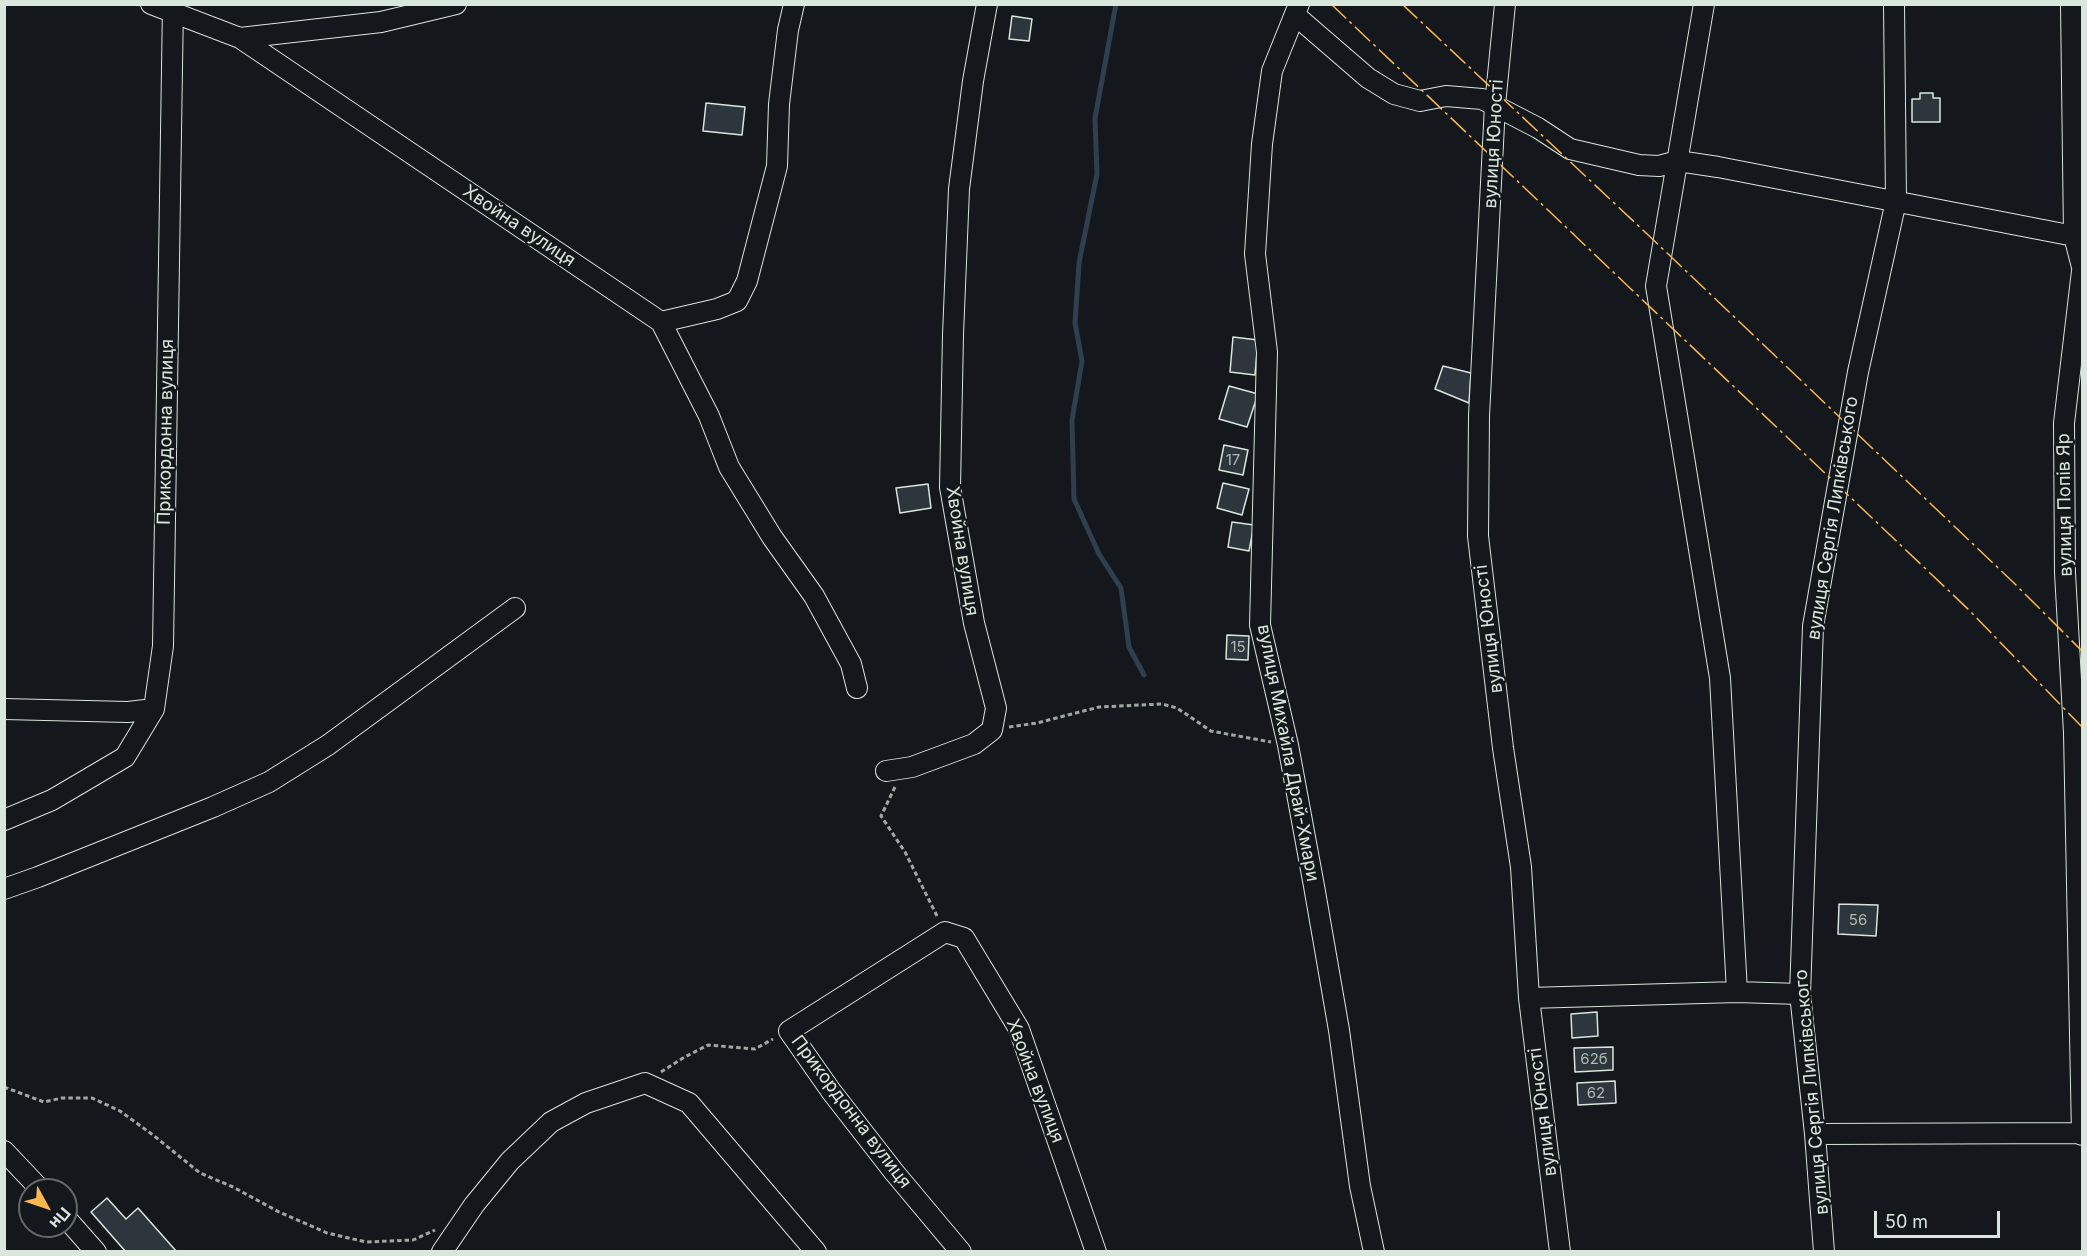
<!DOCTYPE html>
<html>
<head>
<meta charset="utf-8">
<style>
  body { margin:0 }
  #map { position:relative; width:2087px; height:1256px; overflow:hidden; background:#14181c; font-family:Inter,sans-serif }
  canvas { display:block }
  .frame { position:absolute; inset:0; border:6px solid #d8e6dc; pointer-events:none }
  .north { position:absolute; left:18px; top:1178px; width:60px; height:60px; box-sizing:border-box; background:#14181c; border:2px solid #626a69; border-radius:50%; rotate:130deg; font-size:16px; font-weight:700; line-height:24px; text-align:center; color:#d8e6dc }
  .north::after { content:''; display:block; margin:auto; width:21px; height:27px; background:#ffb74d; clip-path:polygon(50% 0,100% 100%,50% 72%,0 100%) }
  .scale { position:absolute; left:1874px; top:1211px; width:126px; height:27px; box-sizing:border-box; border:3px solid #d8e6dc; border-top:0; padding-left:8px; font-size:18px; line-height:21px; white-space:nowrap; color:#d8e6dc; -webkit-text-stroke:4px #14181c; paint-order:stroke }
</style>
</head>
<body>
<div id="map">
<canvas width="2087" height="1256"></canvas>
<div class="frame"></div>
<div class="north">Пн</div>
<div class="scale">50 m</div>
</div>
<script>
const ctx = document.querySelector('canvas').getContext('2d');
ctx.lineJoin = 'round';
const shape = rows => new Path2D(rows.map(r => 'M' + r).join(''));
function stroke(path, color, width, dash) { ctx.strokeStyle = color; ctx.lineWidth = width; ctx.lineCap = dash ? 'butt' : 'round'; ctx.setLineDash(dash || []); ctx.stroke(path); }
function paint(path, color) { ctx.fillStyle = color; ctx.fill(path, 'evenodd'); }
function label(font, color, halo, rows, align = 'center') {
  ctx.font = font + ' Inter,sans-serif'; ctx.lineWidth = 4.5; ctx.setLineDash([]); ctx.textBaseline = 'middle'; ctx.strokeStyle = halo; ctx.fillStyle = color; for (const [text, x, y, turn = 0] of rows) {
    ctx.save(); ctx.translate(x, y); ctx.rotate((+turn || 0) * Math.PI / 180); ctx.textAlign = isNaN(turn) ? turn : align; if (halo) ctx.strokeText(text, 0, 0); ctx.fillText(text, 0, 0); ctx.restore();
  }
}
stroke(shape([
  [1116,4,1095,118,1097,174,1079,263,1075,323,1082,361,1072,420,1074,499,1099,554,1121,588,1129,647,1144,675]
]), '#2f3f4d', 5);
const building = shape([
  [1012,16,1032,19,1029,41,1009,39,1012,16],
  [1920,93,1933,93,1933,98,1940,98,1940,122,1912,122,1912,99,1920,99,1920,93],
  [706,103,745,107,742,135,703,131,706,103],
  [1233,337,1258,340,1255,375,1230,372,1233,337],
  [1443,366,1471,373,1469,403,1435,389,1443,366],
  [1229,386,1258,394,1247,427,1219,419,1229,386],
  [1224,445,1248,450,1243,475,1219,470,1224,445],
  [1223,483,1249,489,1242,515,1217,508,1223,483],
  [928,484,931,508,900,513,896,488,928,484],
  [1232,522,1254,525,1249,551,1228,547,1232,522],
  [1227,635,1249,636,1248,660,1226,659,1227,635],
  [1839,904,1878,905,1876,936,1838,934,1839,904],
  [1597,1012,1598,1036,1572,1038,1571,1014,1597,1012],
  [1613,1047,1613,1070,1575,1072,1574,1048,1613,1047],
  [1615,1081,1616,1103,1578,1105,1577,1083,1615,1081],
  [107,1198,126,1219,138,1208,177,1252,126,1252,91,1212,107,1198]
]);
paint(building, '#2c363c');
stroke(building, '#d8e6dc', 1.5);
const minor = shape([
  [151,4,240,38,661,322,717,309,737,301,747,281,777,166,779,104,788,30,794,4],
  [1299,4,1272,71,1262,144,1255,254,1267,352,1260,625,1288,745,1314,886,1339,1030,1360,1186,1374,1252],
  [1505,4,1495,105,1479,416,1478,536,1503,748,1521,867,1529,998,1560,1252],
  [1704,4,1656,286,1720,678,1737,992],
  [2071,4,2074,236,2082,267],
  [1295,15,1368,78,1394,94,1420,101,1446,96,1482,99,1538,128,1570,149,1639,165,1659,166,1678,161,1718,167,2074,236],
  [240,38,381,22,456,4],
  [2082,271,2064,423,2065,573,2074,733,2082,1135],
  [661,322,709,416,729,467,772,537,814,596,851,664,857,688],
  [4,709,128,712,154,709],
  [886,771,912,767,974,744,992,730,996,708,974,623,950,487,953,335,959,189,973,81,987,4],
  [4,820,52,800,125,757,154,709,163,646,173,4],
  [4,889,38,877,213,807,269,782,328,745,515,608],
  [1529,998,1737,992,1800,994],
  [1815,1134,2082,1133],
  [4,1151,41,1190],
  [66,1218,96,1252],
  [442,1252,474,1205,510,1161,551,1122,586,1103,645,1083,689,1103,816,1252],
  [961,1252,894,1172,831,1091,789,1031,945,932,964,938,1019,1029,1096,1252],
  [1824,1252,1815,1134,1800,994,1813,626,1858,372,1896,201,1894,4]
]);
stroke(minor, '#d8e6dc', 22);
stroke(shape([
  [1009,727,1037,723,1099,707,1162,704,1177,708,1211,731,1271,742],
  [895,787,881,816,905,852,938,918],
  [661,1072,683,1058,708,1045,755,1049,773,1039],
  [4,1087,44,1102,62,1098,92,1098,120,1111,153,1135,200,1173,233,1187,279,1212,327,1233,366,1242,413,1240,435,1230]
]), '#9da8a2', 3, [4.5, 3]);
stroke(minor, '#14181c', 20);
stroke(shape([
  [1331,4,1969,610,2082,727],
  [1402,4,1645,232,2014,583,2082,651]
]), '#ffb74d', 1.5, [21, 4.5, 3, 4.5]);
label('15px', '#adbab4', null, [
  ["17",1233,460],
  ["15",1238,647],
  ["56",1858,920],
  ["62б",1594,1059],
  ["62",1596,1093]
]);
label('18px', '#d8e6dc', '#14181c', [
  ["вулиця Юності",1494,144,-87],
  ["Хвойна вулиця",519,226,34],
  ["Прикордонна вулиця",166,432,-89],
  ["вулиця Попів Яр",2065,505,-91],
  ["вулиця Сергія Липківського",1833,518,-81],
  ["Хвойна вулиця",962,551,81],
  ["вулиця Юності",1489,629,-97],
  ["вулиця Михайла Драй-Хмари",1288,753,79],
  ["Хвойна вулиця",1035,1081,69],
  ["вулиця Сергія Липківського",1812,1092,-95],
  ["Прикордонна вулиця",851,1112,53],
  ["вулиця Юності",1543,1112,-97]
]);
</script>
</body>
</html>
